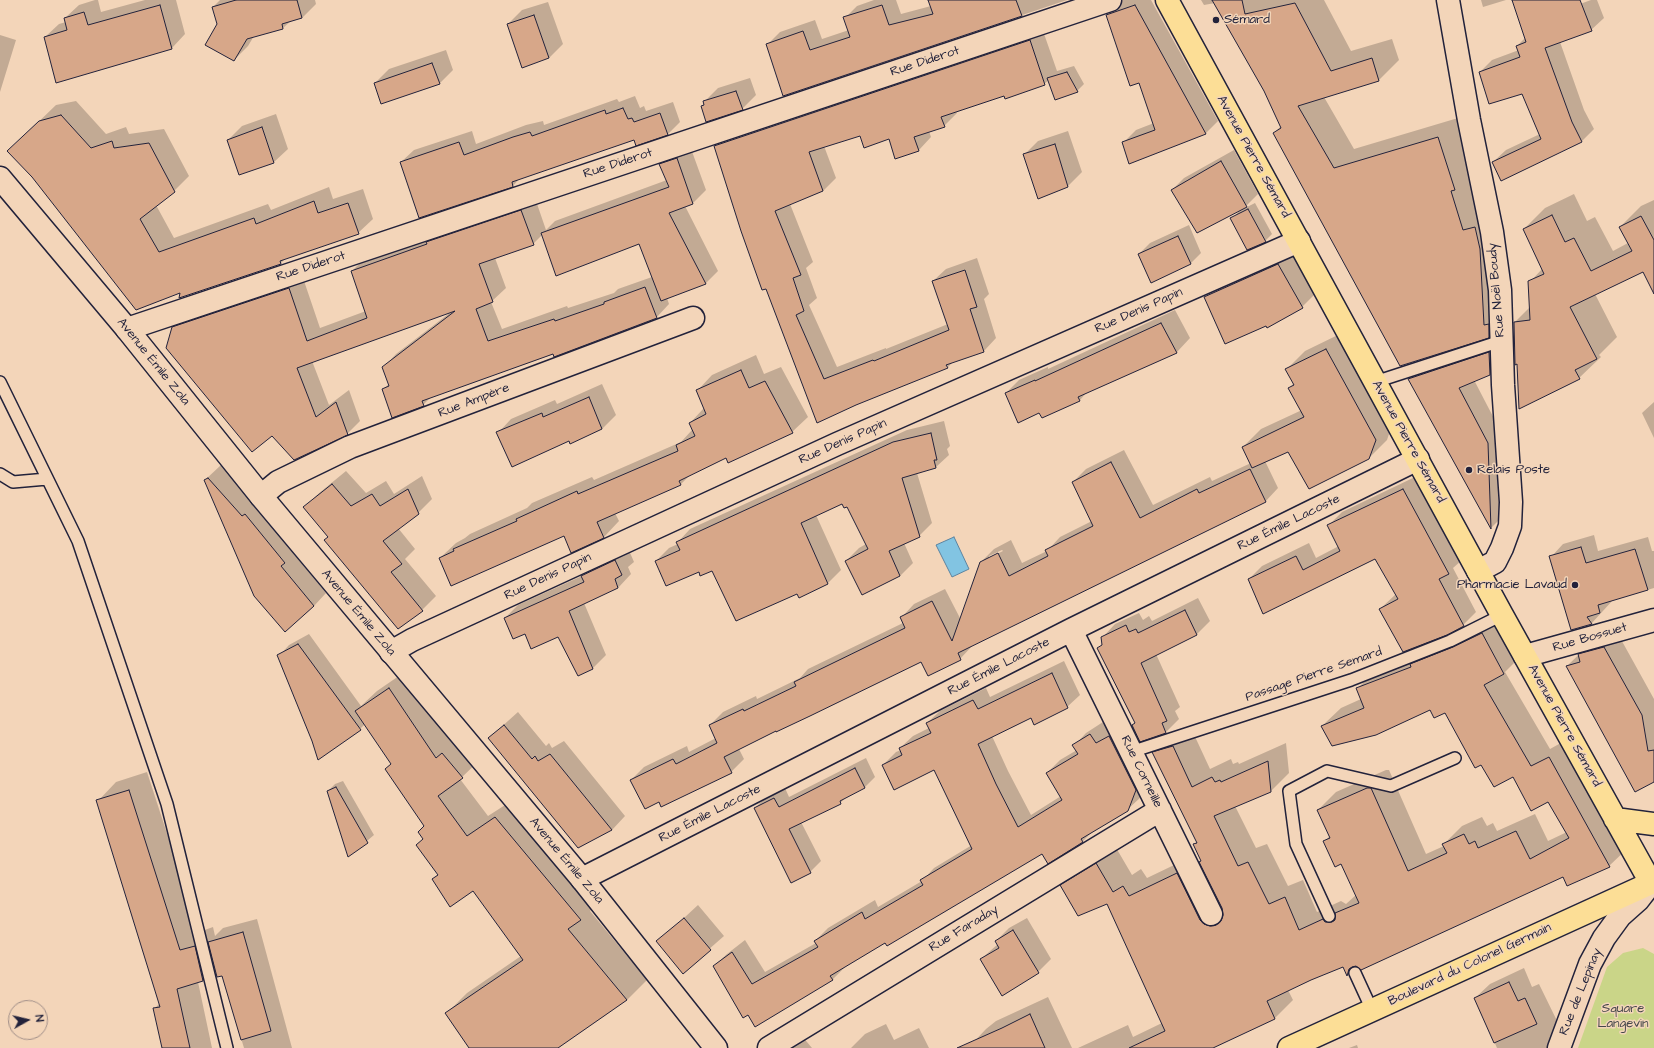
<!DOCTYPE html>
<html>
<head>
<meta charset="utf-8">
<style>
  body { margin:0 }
  #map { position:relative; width:1654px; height:1048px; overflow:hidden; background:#f3d5b9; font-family:"Architects Daughter",sans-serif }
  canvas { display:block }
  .north { position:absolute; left:8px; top:1000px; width:40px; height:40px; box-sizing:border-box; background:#f3d5b9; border:1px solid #9f8d87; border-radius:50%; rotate:82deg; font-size:11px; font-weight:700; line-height:16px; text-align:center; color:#22223b }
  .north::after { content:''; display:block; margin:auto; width:14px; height:18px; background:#22223b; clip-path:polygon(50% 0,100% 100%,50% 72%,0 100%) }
</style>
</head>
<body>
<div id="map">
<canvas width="1654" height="1048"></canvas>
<div class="north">N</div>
</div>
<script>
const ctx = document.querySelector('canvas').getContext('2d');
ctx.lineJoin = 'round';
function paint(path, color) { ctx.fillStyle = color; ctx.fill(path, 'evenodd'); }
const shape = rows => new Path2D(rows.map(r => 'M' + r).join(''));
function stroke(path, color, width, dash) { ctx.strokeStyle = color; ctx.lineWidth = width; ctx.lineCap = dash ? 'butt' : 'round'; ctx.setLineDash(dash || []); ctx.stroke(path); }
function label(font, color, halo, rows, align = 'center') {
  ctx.font = font + ' "Architects Daughter",sans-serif'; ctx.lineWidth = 3; ctx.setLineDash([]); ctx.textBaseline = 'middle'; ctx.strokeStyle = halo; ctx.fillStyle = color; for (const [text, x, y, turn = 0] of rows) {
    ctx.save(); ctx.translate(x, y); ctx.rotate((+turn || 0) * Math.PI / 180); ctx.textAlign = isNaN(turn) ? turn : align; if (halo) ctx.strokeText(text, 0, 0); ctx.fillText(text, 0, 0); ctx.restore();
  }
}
paint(shape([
  [1643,948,1654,954,1654,1048,1578,1048,1607,967,1623,953]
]), '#cad588');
const water = shape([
  [954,537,969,569,952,577,936,545,954,537]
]);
paint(water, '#82c4e2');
stroke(water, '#5c839f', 1);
paint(shape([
  [95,0,98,0,101,12,145,0,176,0,185,34,172,48,45,37,59,24,66,22,65,18,79,5],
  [220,0,315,0,316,4,302,18,291,21,283,28,254,36,248,46,234,60,218,24,213,7],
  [874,0,896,0,901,14,931,6,929,0,1067,0,784,95,768,44,780,32,815,20,822,39,849,30,845,18,857,6],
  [1123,0,1151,0,1218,121,1206,133,1129,163,1124,142,1136,130,1154,123,1140,81,1107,15],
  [1201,0,1324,0,1351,51,1392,39,1399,60,1379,80,1324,97,1354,149,1458,118,1508,317,1488,337,1274,133,1281,126,1265,91,1215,3,1204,5],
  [1481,0,1506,0,1483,7],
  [1591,0,1597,0,1604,18,1591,30,1560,42,1584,110,1594,129,1582,141,1501,180,1493,162,1506,150,1540,134,1522,93,1480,72,1492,60,1519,50,1517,46,1525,38,1536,20],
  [548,2,563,44,549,58,508,24,522,10],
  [1042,28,1057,71,1074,66,1084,84,1077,91,1049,80,1044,84,1004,94,956,111,957,113,944,126,929,131,931,137,919,150,889,138,860,134,824,146,836,178,823,191,790,204,813,262,806,268,817,298,809,305,837,367,886,348,886,349,948,324,933,281,946,269,977,258,989,294,984,299,996,338,984,351,953,362,948,367,855,404,818,421,715,146,728,133],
  [0,35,16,40,0,92],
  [446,50,453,70,439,84,375,83,389,69],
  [750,78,756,95,742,109,702,106,704,104,704,102,718,88],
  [635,96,640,108,644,106,646,111,673,102,680,122,668,134,636,144,635,139,520,178,513,186,401,162,414,150,472,131,476,144,526,125,543,121,544,125,617,99,619,102],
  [76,101,106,134,126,127,129,134,164,129,189,176,174,191,156,205,174,238,268,204,271,210,329,187,333,199,363,189,373,219,358,233,286,258,281,263,182,292,28,132,56,105],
  [276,114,288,149,274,162,239,174,228,140,242,126],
  [1068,131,1082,172,1068,186,1038,197,1024,155,1038,141],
  [690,146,706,190,693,203,685,206,718,271,706,283,667,298,669,304,656,318,431,397,423,405,383,389,389,384,383,368,396,354,451,312,312,361,329,405,349,390,360,421,347,434,294,459,172,328,186,314,302,275,320,328,366,311,352,271,365,258,535,198,546,230,555,221,667,180,660,164,673,152],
  [542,235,639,243,652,277,618,289,614,293,568,308,567,306,502,329,491,302,506,288,495,258,533,244],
  [1234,150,1258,194,1243,209,1255,203,1272,234,1265,241,1232,219,1241,209,1172,190,1184,178],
  [1574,194,1587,221,1595,217,1613,251,1628,243,1620,227,1641,206,1654,200,1654,265,1595,294,1617,337,1599,355,1601,357,1579,378,1515,322,1531,306,1530,282,1542,269,1524,229,1545,208],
  [1189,225,1201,253,1190,264,1139,254,1150,243],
  [1299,244,1322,287,1302,307,1205,297,1225,277],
  [1175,310,1190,338,1177,352,1088,391,1080,400,1042,416,1040,412,1006,393,1019,380,1048,367,1048,369],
  [1344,332,1393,422,1387,440,1369,458,1288,450,1265,461,1278,488,1265,502,973,645,960,659,922,660,739,749,744,759,731,772,660,801,631,780,644,767,687,746,689,752,716,738,710,725,723,712,756,696,757,699,800,678,808,669,903,623,901,618,914,604,945,589,961,620,980,563,994,549,1011,540,1022,563,1047,551,1060,537,1092,521,1073,482,1086,469,1124,450,1153,505,1210,477,1212,481,1251,463,1243,447,1261,429,1302,410,1289,388,1294,383,1287,369,1305,351],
  [1002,550,1003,551,989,558,989,556],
  [1501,341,1502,362,1490,374,1474,380,1500,430,1503,516,1491,528,1409,379,1422,367],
  [756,355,764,374,781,367,808,417,792,432,726,457,691,474,680,485,615,513,619,521,604,537,571,552,564,535,440,558,456,543,465,538,470,534,527,508,532,503,592,477,594,480,681,442,692,430,690,423,704,408,697,391,712,375],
  [602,384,616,415,602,429,570,442,570,440,498,433,511,419,555,400,557,404],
  [1654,402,1654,438,1642,413],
  [944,421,950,446,947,449,949,455,936,467,917,473,932,523,919,536,904,543,913,563,900,576,846,561,859,548,866,544,847,505,842,502,816,515,841,570,828,583,800,597,798,592,713,570,699,571,656,561,669,548,678,544,678,542,690,529,907,430],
  [221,465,297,550,293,553,326,593,314,606,205,480],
  [346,471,366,493,386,481,394,494,422,476,432,499,418,513,398,528,415,549,405,559,436,596,422,610,399,628,305,507,318,494],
  [1417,476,1462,560,1453,568,1476,612,1463,625,1380,609,1396,594,1376,558,1249,579,1262,566,1309,543,1316,558,1339,546,1329,525,1342,512],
  [1594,535,1598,551,1648,537,1652,551,1654,551,1654,588,1613,600,1591,624,1572,629,1551,557,1563,544],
  [628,548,634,562,628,567,631,574,618,588,584,603,606,655,593,668,578,675,558,636,525,633,505,618,518,605,582,576,595,563],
  [1198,598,1210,621,1197,634,1156,654,1180,707,1175,711,1179,719,1166,732,1141,740,1133,725,1135,722,1098,648,1103,644,1102,638,1115,624,1139,613,1143,620,1149,616,1152,621],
  [1501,616,1522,655,1505,672,1550,749,1568,739,1628,848,1609,866,1564,876,1356,965,1347,974,1344,965,1288,990,1293,1000,1274,1019,1210,1048,1078,1048,1128,1025,1133,1037,1162,1023,1108,903,1062,885,1080,867,1115,846,1132,875,1141,869,1147,878,1195,855,1199,863,1202,861,1194,845,1197,841,1154,753,1172,734,1191,728,1210,769,1231,759,1233,764,1238,762,1239,764,1286,743,1289,773,1270,792,1235,806,1256,848,1267,844,1288,886,1303,880,1317,912,1341,901,1346,904,1356,895,1342,863,1324,841,1330,836,1318,810,1336,792,1386,770,1389,770,1426,854,1444,846,1444,844,1462,826,1482,817,1487,826,1493,823,1497,831,1535,814,1548,841,1567,832,1548,800,1513,775,1482,763,1445,711,1431,708,1322,726,1341,708,1361,699,1357,689,1375,671],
  [309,634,361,706,377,691,409,669,483,757,460,779,488,816,516,798,601,899,590,911,647,980,627,1000,557,1048,471,1048,447,1013,467,993,521,956,473,889,433,879,438,874,417,845,424,838,425,826,386,769,392,763,365,724,360,729,313,741,279,656,289,645],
  [1618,634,1654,699,1654,781,1567,666,1593,641],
  [1064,661,1080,695,1067,707,1031,717,992,736,1008,771,1031,815,1061,796,1047,773,1060,760,1077,750,1074,746,1086,733,1103,722,1109,731,1148,777,1141,797,1127,810,1094,830,1083,841,1048,862,1042,853,885,942,845,967,832,980,756,1025,714,966,727,954,745,940,765,972,816,943,815,941,828,928,875,900,878,907,922,881,934,868,972,845,935,769,883,765,896,752,901,750,900,748,913,736,929,728,927,723,940,711,986,688,990,697],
  [518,712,546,746,549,743,552,748,564,741,625,816,612,830,489,738],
  [866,758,875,777,864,788,848,796,840,803,801,822,821,861,810,872,755,808,765,798,785,788,789,797],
  [147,772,199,932,213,927,215,936,223,928,257,919,292,1048,244,1048,222,974,215,968,203,980,198,982,212,1048,163,1048,154,1009,160,1003,98,801,116,782],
  [343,781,374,835,349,856,328,791,335,784],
  [698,905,724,936,683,972,658,942],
  [1027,918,1051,959,1038,972,981,959,998,944,996,941,1009,928],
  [1524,968,1532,987,1539,984,1560,1027,1552,1048,1497,1048,1475,998,1490,984],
  [1048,997,1072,1048,968,1048,986,1029,996,1021],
  [886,1024,894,1040,919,1028,929,1048,851,1048,865,1034],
  [802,1036,812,1048,784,1048],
  [1357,1045,1358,1048,1349,1048]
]), '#0003');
const building = shape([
  [236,0,297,0,302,18,282,24,283,29,247,39,234,61,205,45,217,24,212,7,236,0],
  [928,0,1016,0,1022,16,783,96,766,44,803,31,810,50,850,37,843,17,882,5,889,25,933,14,928,0],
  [1212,0,1242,0,1245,14,1295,3,1331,71,1372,58,1379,81,1298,106,1334,168,1438,137,1455,190,1451,191,1463,230,1475,227,1480,249,1484,325,1489,324,1489,338,1400,366,1273,133,1281,128,1264,91,1212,0],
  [1512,0,1580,0,1592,31,1545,48,1572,122,1582,142,1501,181,1492,162,1541,139,1522,94,1489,104,1479,72,1520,57,1516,46,1526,42,1512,0],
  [160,5,172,49,56,83,44,37,67,30,64,18,84,12,88,25,160,5],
  [1135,5,1206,134,1129,164,1122,142,1155,130,1139,83,1130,86,1106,15,1135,5],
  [534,15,549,58,522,68,507,24,534,15],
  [1030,40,1045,85,1005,99,1004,96,941,117,945,127,914,137,919,151,895,159,889,139,864,148,860,136,809,152,823,191,775,211,801,275,793,278,804,311,796,315,824,379,873,360,874,361,949,330,932,281,965,270,977,307,970,309,984,352,946,365,948,368,856,405,817,423,766,289,762,290,741,231,714,146,1030,40],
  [432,63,440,84,381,104,374,83,432,63],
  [1067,72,1078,92,1055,100,1047,78,1067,72],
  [736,91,743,110,706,122,701,106,704,105,703,101,736,91],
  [623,108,628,119,632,118,634,122,660,113,668,135,636,146,634,140,512,182,513,187,419,218,400,162,459,142,464,155,513,137,530,132,532,136,605,110,606,114,623,108],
  [61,115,91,148,112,141,114,148,149,143,175,192,140,219,159,252,254,218,256,224,314,201,318,213,348,203,359,234,280,261,281,264,179,298,180,293,136,310,32,177,7,151,39,121,61,115],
  [262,127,274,163,239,175,227,140,262,127],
  [1055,144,1068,187,1038,199,1023,154,1055,144],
  [677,158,693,204,669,213,706,284,661,301,639,244,556,276,541,233,669,187,659,164,677,158],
  [1221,161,1247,207,1197,233,1171,190,1221,161],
  [1248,209,1266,242,1247,250,1230,218,1248,209],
  [521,210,534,245,479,264,493,302,476,309,488,341,554,319,555,321,604,304,604,302,645,287,657,318,554,357,553,354,422,401,424,406,392,418,382,389,389,386,382,367,455,311,297,368,316,417,336,402,348,435,294,460,272,436,252,452,166,348,172,327,289,288,307,341,367,318,351,271,427,244,426,242,521,210],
  [1552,215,1565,242,1574,238,1591,271,1632,251,1619,227,1641,216,1654,240,1654,294,1643,272,1570,307,1597,359,1575,370,1580,379,1519,409,1517,364,1515,365,1514,322,1530,320,1528,281,1544,274,1523,229,1552,215],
  [1178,236,1191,264,1151,283,1138,254,1178,236],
  [1278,264,1303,308,1267,328,1266,326,1225,344,1204,297,1278,264],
  [1161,323,1177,353,1078,397,1080,401,1042,418,1039,413,1018,423,1005,393,1035,380,1035,381,1161,323],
  [1326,349,1376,440,1369,459,1309,489,1288,452,1252,468,1242,447,1304,417,1288,388,1294,385,1285,369,1326,349],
  [1489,352,1490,375,1459,388,1488,443,1491,529,1408,379,1489,352],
  [741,370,749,388,765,381,793,433,728,463,726,458,679,481,681,485,597,522,604,538,571,553,564,536,451,586,439,558,454,551,453,549,517,521,516,519,577,491,578,494,678,451,676,445,695,436,689,423,706,414,696,390,741,370],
  [589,397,602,429,570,444,569,441,512,467,496,432,542,413,543,417,589,397],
  [931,433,937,460,934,460,936,468,902,478,920,537,889,551,900,576,862,595,845,561,868,549,847,507,844,508,842,504,801,523,828,584,799,598,797,594,736,621,712,571,700,576,699,572,666,586,655,561,680,550,676,542,893,442,931,433],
  [1111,462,1140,518,1197,489,1199,493,1250,469,1266,502,958,653,961,660,928,676,921,662,810,716,776,732,776,731,724,757,732,773,661,807,659,802,645,809,630,780,673,759,676,764,717,743,709,725,743,709,744,711,796,686,794,682,905,628,900,617,932,601,952,641,980,562,998,553,1009,576,1048,556,1045,550,1093,526,1072,482,1111,462],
  [208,478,242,516,245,514,285,563,281,566,314,606,285,632,254,596,204,480,208,478],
  [332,484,351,506,372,494,380,506,408,489,419,514,383,541,402,564,391,572,423,611,398,629,324,540,328,537,303,507,332,484],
  [1403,489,1449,574,1439,579,1464,626,1447,635,1403,652,1379,609,1398,599,1375,559,1263,614,1248,579,1296,556,1303,570,1340,551,1327,525,1403,489],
  [1581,547,1586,563,1635,549,1648,590,1598,605,1600,613,1587,617,1592,624,1571,630,1549,556,1581,547],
  [615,560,622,575,615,579,618,588,569,611,593,669,578,676,558,637,531,649,525,634,513,639,504,618,584,582,581,576,615,560],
  [1185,610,1197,635,1141,663,1167,721,1162,723,1166,733,1140,742,1132,725,1135,723,1097,648,1102,645,1101,637,1126,625,1129,632,1136,629,1138,633,1185,610],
  [1482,633,1504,674,1484,685,1531,766,1549,757,1610,867,1567,886,1563,877,1361,970,1356,966,1352,967,1349,969,1347,976,1343,967,1311,980,1267,1001,1275,1019,1213,1048,1129,1048,1165,1031,1107,904,1078,916,1060,885,1096,863,1113,892,1123,886,1129,896,1177,873,1200,920,1204,924,1210,926,1216,925,1221,921,1223,915,1222,908,1199,862,1201,861,1193,844,1197,843,1152,752,1173,746,1192,787,1212,777,1215,782,1220,780,1221,782,1268,761,1271,792,1214,816,1238,866,1248,862,1269,904,1285,897,1299,930,1323,919,1325,922,1332,922,1335,920,1335,913,1359,903,1341,864,1335,867,1323,841,1330,838,1317,810,1367,788,1371,788,1408,871,1447,853,1442,844,1464,834,1469,844,1475,841,1478,848,1516,831,1530,859,1569,838,1548,802,1531,811,1513,777,1494,787,1481,765,1475,768,1445,713,1434,718,1430,710,1376,735,1332,746,1321,726,1364,708,1356,688,1411,667,1410,664,1453,647,1482,633],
  [298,644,361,730,318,760,312,741,277,655,298,644],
  [1604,647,1642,715,1648,751,1654,750,1654,782,1635,792,1566,666,1580,662,1578,654,1604,647],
  [1052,673,1068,708,1034,725,1031,718,978,744,996,784,1018,827,1062,800,1046,773,1078,754,1072,745,1090,734,1096,743,1109,736,1136,790,1128,811,1081,839,1083,842,1048,864,1042,854,887,946,885,943,830,976,833,980,755,1027,748,1015,743,1018,713,966,732,952,752,984,818,947,814,941,862,912,865,919,923,885,920,880,972,849,934,770,894,790,882,765,902,755,899,748,931,733,926,723,973,700,978,709,1052,673],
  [389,688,436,758,442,753,463,778,438,796,467,836,495,817,581,920,568,929,627,1000,558,1048,469,1048,445,1013,523,960,473,891,450,907,432,879,438,875,416,845,423,839,418,832,424,826,385,769,391,764,355,711,389,688],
  [504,725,532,759,535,756,538,761,550,754,612,830,578,848,488,738,504,725],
  [855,768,865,788,840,801,841,804,789,829,811,873,791,883,754,808,774,798,779,807,855,768],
  [336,787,368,843,348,857,327,791,336,787],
  [129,790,180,950,195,946,203,981,177,989,190,1048,162,1048,153,1008,160,1007,96,800,129,790],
  [684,918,711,950,683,974,656,941,684,918],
  [1013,930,1039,973,1002,996,980,959,999,948,995,941,1013,930],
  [243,932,271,1031,241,1040,222,976,217,977,208,942,243,932],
  [1509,982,1518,1001,1525,998,1537,1024,1494,1043,1474,998,1509,982],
  [1030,1014,1045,1048,957,1048,1002,1028,1030,1014]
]);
paint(building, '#d7a789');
stroke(building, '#22223b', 1);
const service = shape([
  [0,382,78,541,167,804,227,1048],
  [1375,382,1501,341],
  [0,474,13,482,47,479],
  [1131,752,1351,680,1450,641,1502,615],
  [1329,916,1296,844,1289,791,1327,771,1391,786,1455,758],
  [1355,973,1372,1010]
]);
const minor = shape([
  [1448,0,1469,120,1492,232,1500,290,1503,385,1511,502,1510,526,1502,548,1495,562,1478,571],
  [127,329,1110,0],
  [261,496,278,482,350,447,693,318],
  [1071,630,1211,914],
  [391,652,412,640,837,444,1299,241],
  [1525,656,1654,620],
  [582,879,1071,630,1418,459],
  [769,1048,1160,810],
  [1559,1048,1590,964,1604,938,1620,916,1638,900,1651,883]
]);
const secondary = shape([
  [0,178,127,329,261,496,582,879,716,1048]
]);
const primary = shape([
  [1167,0,1502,615,1651,883,1289,1048],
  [1615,819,1654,824]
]);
stroke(service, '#22223b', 14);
stroke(minor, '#22223b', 25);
stroke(secondary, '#22223b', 25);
stroke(primary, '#22223b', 25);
stroke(service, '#f3d5b9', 11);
stroke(minor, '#f3d5b9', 22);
stroke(secondary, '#f3d5b9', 22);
stroke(primary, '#fcde96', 22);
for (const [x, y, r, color] of [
  [1216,20,4,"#22223b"],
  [1469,470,4,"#22223b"],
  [1575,585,4,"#22223b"]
]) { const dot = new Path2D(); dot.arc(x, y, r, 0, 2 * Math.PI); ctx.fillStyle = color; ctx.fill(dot); stroke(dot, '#f3d5b9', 1.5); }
label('13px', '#22223b', '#f3d5b9', [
  ["Sémard",1224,20],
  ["Relais Poste",1477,470],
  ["Pharmacie Lavaud",1567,585,"right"]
], 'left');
label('13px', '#22223b', '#f3d5b9', [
  ["Rue Diderot",925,62,-18],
  ["Avenue Pierre Sémard",1253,157,61],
  ["Rue Diderot",618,164,-18],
  ["Rue Diderot",311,267,-18],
  ["Rue Noël Boudy",1497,290,-95],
  ["Rue Denis Papin",1139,311,-24],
  ["Avenue Émile Zola",153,362,51],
  ["Rue Ampère",474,401,-21],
  ["Rue Denis Papin",843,442,-24],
  ["Avenue Pierre Sémard",1408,442,61],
  ["Rue Émile Lacoste",1289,523,-26],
  ["Rue Denis Papin",548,577,-25],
  ["Avenue Émile Zola",358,613,50],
  ["Rue Bossuet",1590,638,-16],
  ["Rue Émile Lacoste",999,667,-27],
  ["Passage Pierre Semard",1314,675,-19],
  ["Avenue Pierre Sémard",1564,726,61],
  ["Rue Corneille",1141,772,64],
  ["Rue Émile Lacoste",710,814,-27],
  ["Avenue Émile Zola",566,861,50],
  ["Rue Faraday",964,929,-31],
  ["Boulevard du Colonel Germain",1470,965,-25],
  ["Rue de Lepinay",1581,992,-68]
]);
label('13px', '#44464a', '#f3d5b9', [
  ["Square",1623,1009],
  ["Langevin",1623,1024]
]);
</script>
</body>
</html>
